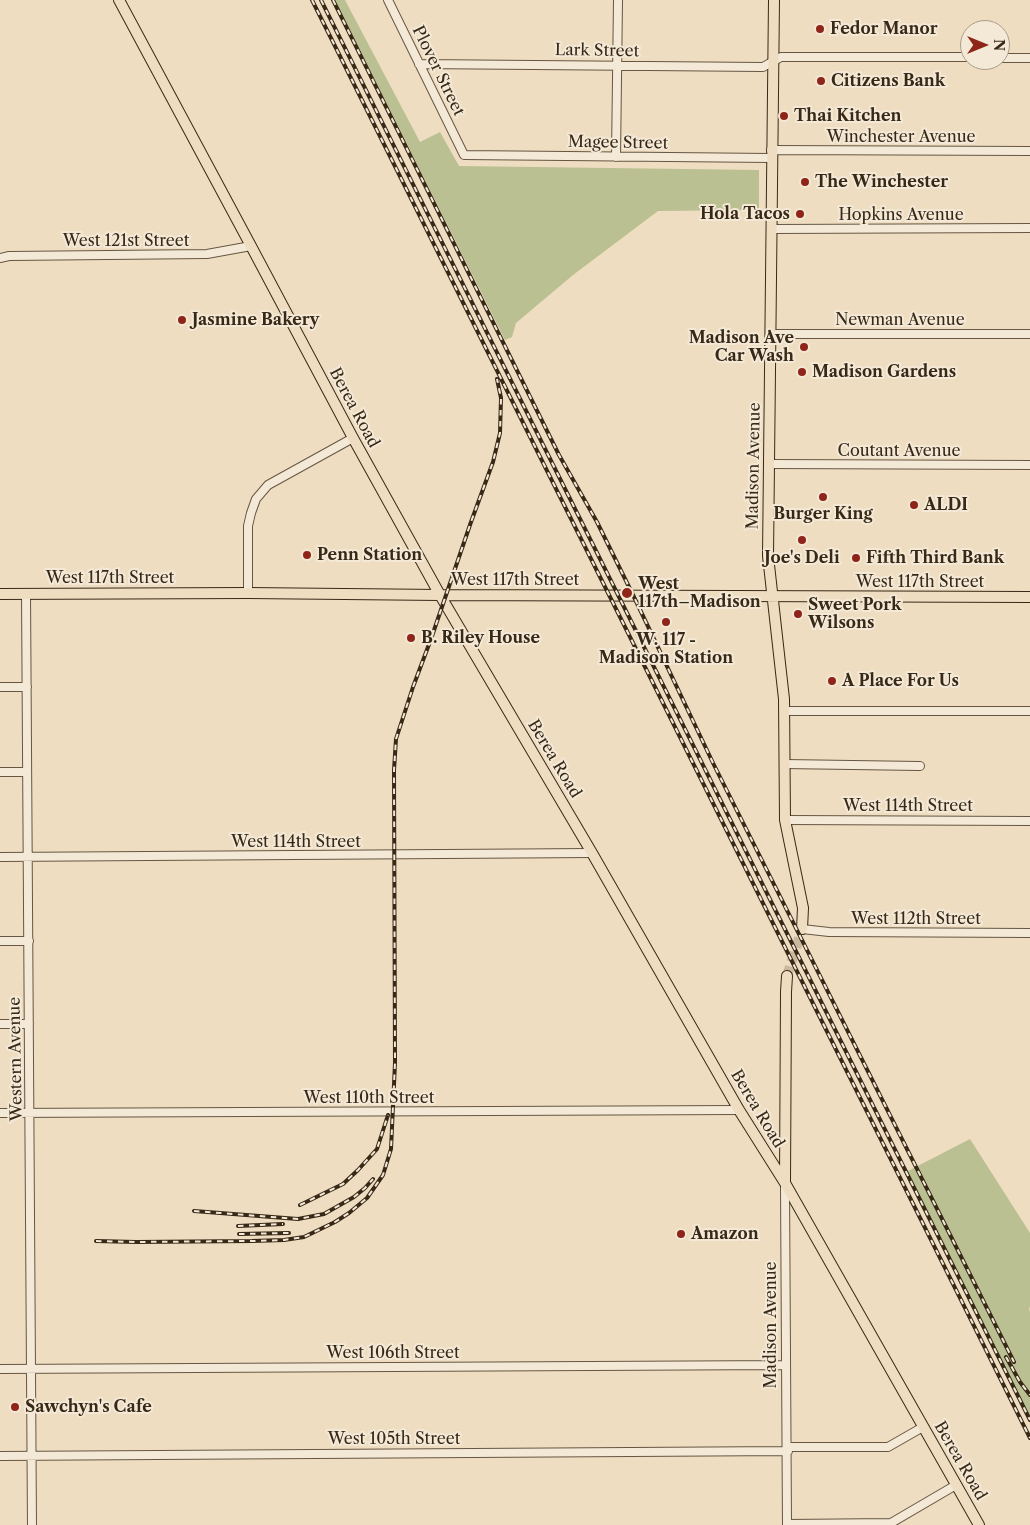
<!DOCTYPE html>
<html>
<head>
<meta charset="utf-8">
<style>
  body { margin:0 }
  #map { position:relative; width:1030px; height:1525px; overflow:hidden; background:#eeddc1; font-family:"Libre Caslon Text",serif }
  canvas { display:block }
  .north { position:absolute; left:960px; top:20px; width:50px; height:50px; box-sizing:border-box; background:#f4e9d7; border:1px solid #a99c8a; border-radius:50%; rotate:90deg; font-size:14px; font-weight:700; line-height:20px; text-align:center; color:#382917 }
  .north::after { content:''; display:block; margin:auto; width:18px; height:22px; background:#8f2418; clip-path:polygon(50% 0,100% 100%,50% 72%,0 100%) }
</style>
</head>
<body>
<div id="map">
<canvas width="1030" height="1525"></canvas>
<div class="north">N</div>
</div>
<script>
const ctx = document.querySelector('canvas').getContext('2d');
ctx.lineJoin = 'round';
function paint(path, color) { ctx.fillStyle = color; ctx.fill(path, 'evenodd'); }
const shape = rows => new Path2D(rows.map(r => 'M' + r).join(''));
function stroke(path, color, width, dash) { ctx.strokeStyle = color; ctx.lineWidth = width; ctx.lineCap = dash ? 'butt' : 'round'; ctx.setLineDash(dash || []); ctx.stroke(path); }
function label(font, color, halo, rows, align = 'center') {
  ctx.font = font + ' "Libre Caslon Text",serif'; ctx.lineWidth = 4; ctx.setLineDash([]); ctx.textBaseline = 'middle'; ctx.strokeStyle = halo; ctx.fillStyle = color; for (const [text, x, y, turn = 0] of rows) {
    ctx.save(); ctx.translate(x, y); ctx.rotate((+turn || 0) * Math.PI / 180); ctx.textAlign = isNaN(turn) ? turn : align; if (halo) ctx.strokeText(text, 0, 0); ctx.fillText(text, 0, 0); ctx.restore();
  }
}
paint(shape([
  [335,0,345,0,420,142,440,132,459,166,759,170,759,210,658,211,573,275,516,323,512,337,505,340],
  [970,1139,1030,1233,1030,1306,1029,1309,1030,1312,1030,1419,906,1172]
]), '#bac092');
stroke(shape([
  [787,976,802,929]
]), '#cab99f', 10, [10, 5]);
const minor = shape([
  [388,0,464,155,771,158],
  [1000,58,1030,58],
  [419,64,763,67,781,57,970,57],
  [771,150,1030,151],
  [616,157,618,0],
  [772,229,1030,228],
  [0,258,9,256,207,254,251,246],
  [770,334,1030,334],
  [769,464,1030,465],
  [26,593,32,1525],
  [248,593,248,526,251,513,256,499,268,485,353,438],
  [0,687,27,687],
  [784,711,1030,711],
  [784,764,920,766],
  [0,772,27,772],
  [785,820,1030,821],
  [0,857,592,853],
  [802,929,829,932,1030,933],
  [0,941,29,941],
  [0,1024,29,1024],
  [0,1113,739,1110],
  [785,1185,787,1525],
  [0,1369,786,1365],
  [787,1447,888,1447,923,1427],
  [0,1456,788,1451],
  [787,1524,891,1523,956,1485]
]);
const major = shape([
  [119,0,251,246,353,438,440,595,592,853,739,1110,785,1183,979,1525],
  [774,0,768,556,784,699,785,820,803,908,802,929],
  [0,594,248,593,440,595,1030,597],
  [785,1182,786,992,787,976]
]);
stroke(minor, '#665642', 10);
stroke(major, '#382917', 12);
stroke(minor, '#f4e9d7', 8);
stroke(major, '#eeddc1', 10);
const rail = shape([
  [312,0,1030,1438],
  [321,0,1030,1420],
  [333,0,559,455,597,522,634,597,714,765,1014,1362],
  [300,1205,343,1184,358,1170,377,1149,388,1115],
  [194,1211,298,1219,324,1214,354,1197,365,1188,373,1179],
  [238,1226,283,1224],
  [239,1234,289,1233],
  [96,1241,136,1242,252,1241,284,1240,304,1237,335,1222,349,1213,367,1198,383,1175,391,1149,395,1063,394,770,396,739,413,687,431,639,471,522,493,462,500,433,501,398,497,379],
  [1006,1357,1020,1382,1030,1395]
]);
stroke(rail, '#382917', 4);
stroke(rail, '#f4e9d7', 2, [5.5]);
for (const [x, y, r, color] of [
  [820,29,5,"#8f2418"],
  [821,81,5,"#8f2418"],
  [784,116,5,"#8f2418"],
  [805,182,5,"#8f2418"],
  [800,214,5,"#8f2418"],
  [182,320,5,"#8f2418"],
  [804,347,5,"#8f2418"],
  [802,372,5,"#8f2418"],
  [823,497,5,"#8f2418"],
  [914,505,5,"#8f2418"],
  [802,540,5,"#8f2418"],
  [307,555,5,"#8f2418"],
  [856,558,5,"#8f2418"],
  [627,593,6,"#8f2418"],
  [798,614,5,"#8f2418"],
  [666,622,5,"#8f2418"],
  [411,638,5,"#8f2418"],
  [832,681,5,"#8f2418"],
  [681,1234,5,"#8f2418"],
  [15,1407,5,"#8f2418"]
]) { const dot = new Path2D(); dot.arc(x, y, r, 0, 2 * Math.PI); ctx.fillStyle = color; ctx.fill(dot); stroke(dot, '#f4e9d7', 2); }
label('bold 16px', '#382917', '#f4e9d7', [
  ["Fedor Manor",830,29],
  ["Citizens Bank",831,81],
  ["Thai Kitchen",794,116],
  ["The Winchester",815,182],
  ["Hola Tacos",790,214,"right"],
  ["Jasmine Bakery",192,320],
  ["Madison Ave",794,338,"right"],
  ["Car Wash",794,356,"right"],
  ["Madison Gardens",812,372],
  ["ALDI",924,505],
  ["Burger King",823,514,"center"],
  ["Penn Station",317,555],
  ["Joe's Deli",802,558,"center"],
  ["Fifth Third Bank",866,558],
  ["West",638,584],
  ["117th–Madison",638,602],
  ["Sweet Pork",808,605],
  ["Wilsons",808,623],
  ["B. Riley House",421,638],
  ["W. 117 -",666,640,"center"],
  ["Madison Station",666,658,"center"],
  ["A Place For Us",842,681],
  ["Amazon",691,1234],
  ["Sawchyn's Cafe",25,1407]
], 'left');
label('16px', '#382917', '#f4e9d7', [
  ["Lark Street",597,51,1],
  ["Plover Street",438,71,64],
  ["Winchester Avenue",901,137],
  ["Magee Street",618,143,1],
  ["Hopkins Avenue",901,215],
  ["West 121st Street",126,241],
  ["Newman Avenue",900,320],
  ["Berea Road",354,408,62],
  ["Coutant Avenue",899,451],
  ["Madison Avenue",754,466,-89],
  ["West 117th Street",110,578],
  ["West 117th Street",515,580],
  ["West 117th Street",920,582],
  ["Berea Road",554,759,59],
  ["West 114th Street",908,806],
  ["West 114th Street",296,842],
  ["West 112th Street",916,919],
  ["Western Avenue",16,1059,-91],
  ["West 110th Street",369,1098],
  ["Berea Road",757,1109,59],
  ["Madison Avenue",771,1325,-90],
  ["West 106th Street",393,1353],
  ["West 105th Street",394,1439],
  ["Berea Road",960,1461,60]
]);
</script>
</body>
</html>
